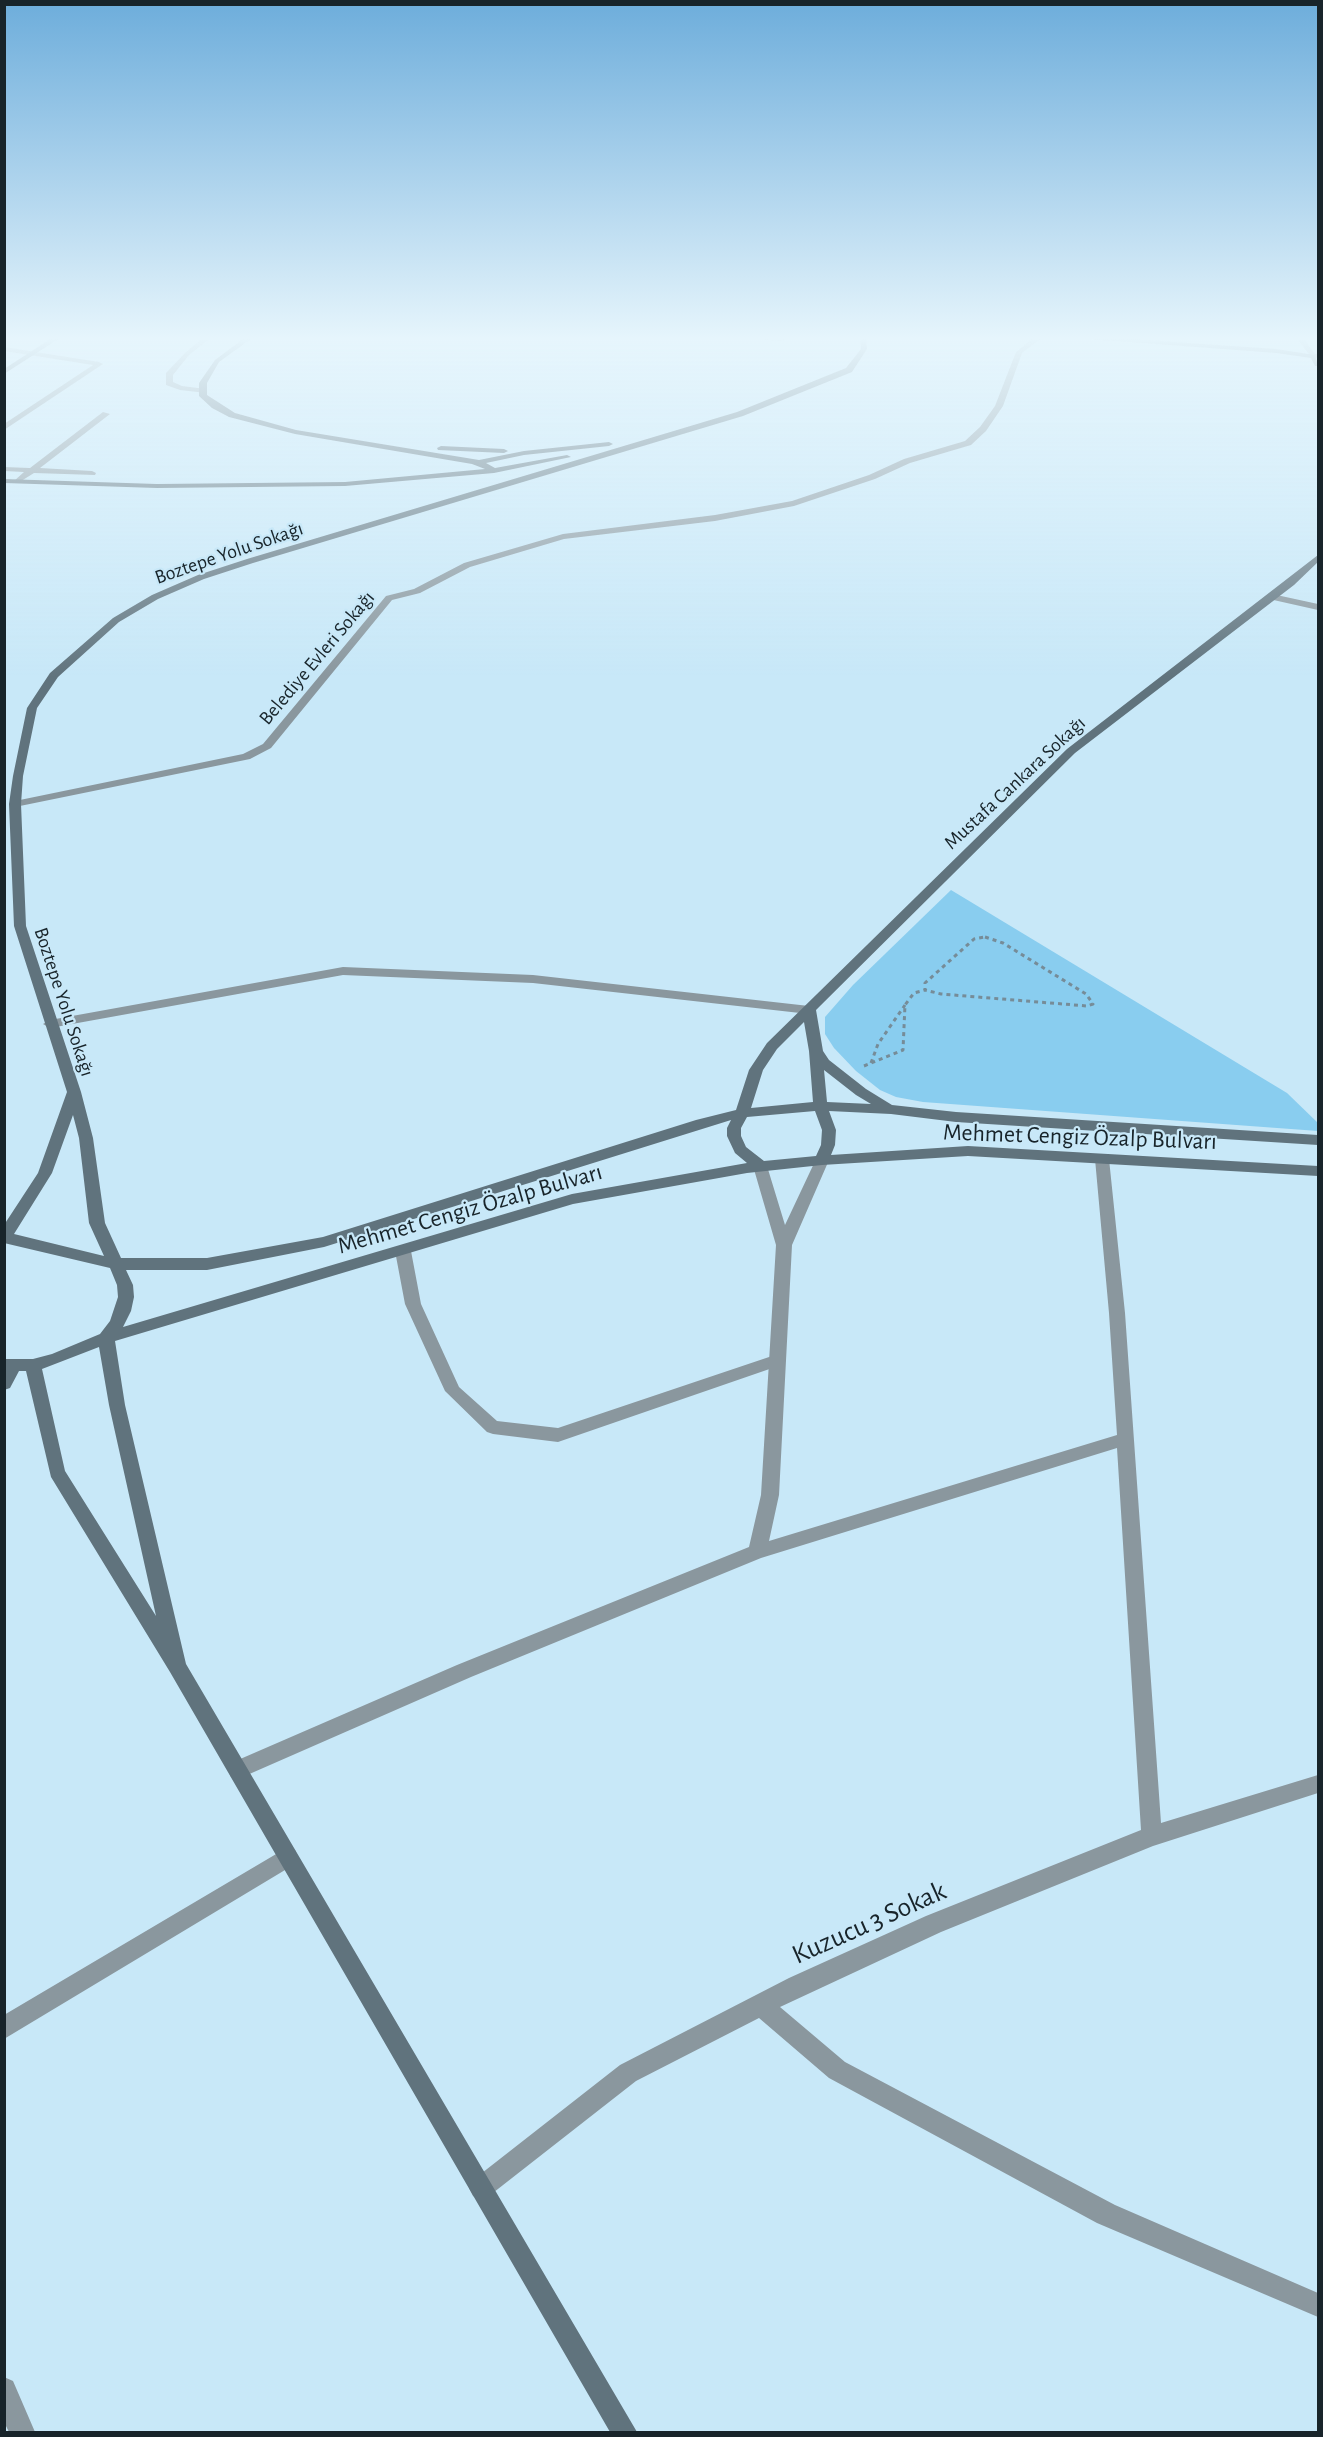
<!DOCTYPE html>
<html>
<head>
<meta charset="utf-8">
<style>
  body { margin:0 }
  #map { position:relative; width:1323px; height:2437px; overflow:hidden; background:#c8e8f8; font-family:"Alegreya Sans",sans-serif }
  canvas { display:block }
  .frame { position:absolute; inset:0; border:6px solid #18242a; pointer-events:none }
</style>
</head>
<body>
<div id="map">
<canvas width="1323" height="2437"></canvas>
<div class="frame"></div>
</div>
<script>
const ctx = document.querySelector('canvas').getContext('2d');
ctx.lineJoin = 'round';
function paint(path, color) { ctx.fillStyle = color; ctx.fill(path, 'evenodd'); }
const shape = rows => new Path2D(rows.map(r => 'M' + r).join(''));
function stroke(path, color, width, dash) { ctx.strokeStyle = color; ctx.lineWidth = width; ctx.lineCap = dash ? 'butt' : 'round'; ctx.setLineDash(dash || []); ctx.stroke(path); }
function label(font, color, halo, rows, align = 'center') {
  ctx.font = font + ' "Alegreya Sans",sans-serif'; ctx.lineWidth = 4.5; ctx.setLineDash([]); ctx.textBaseline = 'middle'; ctx.strokeStyle = halo; ctx.fillStyle = color; for (const [text, x, y, turn = 0] of rows) {
    ctx.save(); ctx.translate(x, y); ctx.rotate((+turn || 0) * Math.PI / 180); ctx.textAlign = isNaN(turn) ? turn : align; if (halo) ctx.strokeText(text, 0, 0); ctx.fillText(text, 0, 0); ctx.restore();
  }
}
paint(shape([
  [951,890,1287,1093,1318,1123,1318,1131,923,1102,896,1097,880,1090,856,1071,834,1048,825,1034,825,1017,853,985]
]), '#89cdef');
stroke(shape([
  [985,937,1003,943,1086,994,1093,1004,1087,1006,941,994,925,990,925,983,974,939,985,937],
  [871,1063,878,1044,905,1005],
  [864,1066,903,1050,905,1005,914,993,925,990]
]), '#768c98', 3, [4, 4]);
paint(shape([
  [728,336,780,337,788,336,782,341,728,336],
  [1272,594,1318,604,1318,610,1269,599,1267,597,1272,594],
  [403,1246,408,1247,411,1251,421,1304,459,1387,497,1421,558,1428,778,1354,784,1356,786,1360,784,1364,558,1442,493,1434,487,1432,445,1391,405,1304,395,1251,398,1247,403,1246]
]), '#8a979e');
paint(shape([
  [205,336,213,336,189,355,173,375,173,382,182,386,206,389,206,393,180,390,166,385,166,373,185,353,205,336],
  [1036,336,1044,336,1022,353,1003,406,986,431,971,445,910,463,875,479,794,506,715,521,564,539,470,567,420,593,392,600,271,748,250,759,15,807,9,804,15,801,243,754,263,744,386,596,414,589,464,563,563,534,715,515,792,501,869,475,904,459,965,441,980,427,995,406,1016,352,1036,336],
  [1295,336,1302,336,1315,354,1318,354,1318,358,1311,357,1295,336],
  [4,347,99,362,103,364,4,430,4,424,93,365,4,351,4,347],
  [103,412,110,414,40,468,92,471,96,473,95,475,34,473,18,483,14,481,24,472,4,471,4,467,30,468,103,412],
  [343,967,533,975,809,1006,816,1010,809,1014,533,983,343,975,50,1028,43,1024,50,1020,343,967],
  [1102,1154,1109,1159,1125,1313,1161,1823,1318,1775,1318,1793,1153,1846,941,1932,780,2007,845,2062,1115,2205,1318,2293,1318,2317,1097,2223,829,2078,759,2018,636,2081,489,2196,481,2200,473,2196,469,2188,473,2180,620,2065,789,1978,926,1916,1141,1830,1117,1448,761,1558,471,1677,238,1779,231,1777,228,1770,231,1763,457,1665,749,1547,761,1495,776,1245,753,1166,755,1163,765,1163,767,1166,785,1225,817,1157,827,1157,829,1160,792,1245,779,1495,769,1541,1117,1435,1109,1313,1095,1159,1102,1154],
  [288,1847,295,1850,298,1857,295,1864,4,2039,4,2015,288,1847],
  [4,2377,13,2381,35,2432,9,2432,4,2422,4,2377]
]), '#8a979e');
paint(shape([
  [55,336,63,336,4,374,4,369,55,336],
  [247,336,255,336,219,362,207,383,207,395,235,413,296,430,479,460,524,451,609,442,613,444,609,446,524,455,486,463,495,468,567,455,571,457,494,473,345,486,157,488,4,483,4,479,157,484,345,482,485,469,472,464,295,434,229,417,212,408,199,396,199,383,215,360,247,336],
  [860,336,866,336,867,349,852,372,743,416,253,563,204,579,158,599,119,622,58,677,37,708,23,776,21,804,26,926,81,1092,93,1138,105,1223,121,1258,207,1258,323,1237,696,1120,736,1110,749,1070,767,1043,1067,749,1318,555,1318,562,1294,585,1075,753,816,1010,823,1051,829,1060,866,1089,892,1105,956,1112,1318,1135,1318,1145,956,1122,891,1114,829,1111,836,1130,835,1145,831,1155,968,1146,1318,1166,1318,1176,968,1156,822,1165,747,1173,573,1204,115,1341,125,1405,186,1664,637,2432,610,2432,170,1672,51,1477,26,1371,19,1371,10,1388,4,1390,4,1359,33,1359,52,1354,100,1334,110,1321,118,1297,117,1285,110,1268,4,1243,4,1225,38,1173,67,1092,14,926,9,804,13,776,27,708,50,673,113,618,152,595,198,575,247,559,737,412,846,368,861,349,860,336],
  [804,1022,809,1051,813,1102,751,1108,763,1070,777,1049,804,1022],
  [824,1070,856,1095,871,1104,827,1102,824,1070],
  [815,1111,822,1130,821,1145,816,1156,764,1161,746,1147,741,1136,741,1128,747,1117,815,1111],
  [73,1115,79,1138,89,1223,104,1256,14,1234,52,1173,73,1115],
  [731,1120,727,1128,727,1136,735,1153,747,1163,572,1194,123,1327,131,1311,134,1297,133,1285,126,1270,207,1270,324,1247,731,1120],
  [99,1347,109,1405,156,1616,65,1471,42,1369,99,1347],
  [1050,336,1088,336,1276,349,1315,355,1318,366,1315,366,1311,358,1276,353,1050,336],
  [441,446,504,449,508,451,504,453,438,450,437,448,441,446]
]), '#60737d');
const sky = ctx.createLinearGradient(0, 0, 0, 677);
sky.addColorStop(0, '#6daddb');
sky.addColorStop(0.5, '#e6f5fc');
sky.addColorStop(1, '#e6f5fc00');
ctx.fillStyle = sky;
ctx.fillRect(0, 0, 1323, 677);
label('20px', '#18242a', '#c8e8f8', [
  ["Boztepe Yolu Sokağı",229,553,-19],
  ["Belediye Evleri Sokağı",317,658,-50],
  ["Mustafa Cankara Sokağı",1015,783,-43],
  ["Boztepe Yolu Sokağı",64,1002,72]
]);
label('24px', '#18242a', '#c8e8f8', [
  ["Mehmet Cengiz Özalp Bulvarı",1080,1137,2],
  ["Mehmet Cengiz Özalp Bulvarı",470,1209,-16]
]);
label('28px', '#18242a', '#c8e8f8', [
  ["Kuzucu 3 Sokak",869,1923,-24]
]);
</script>
</body>
</html>
